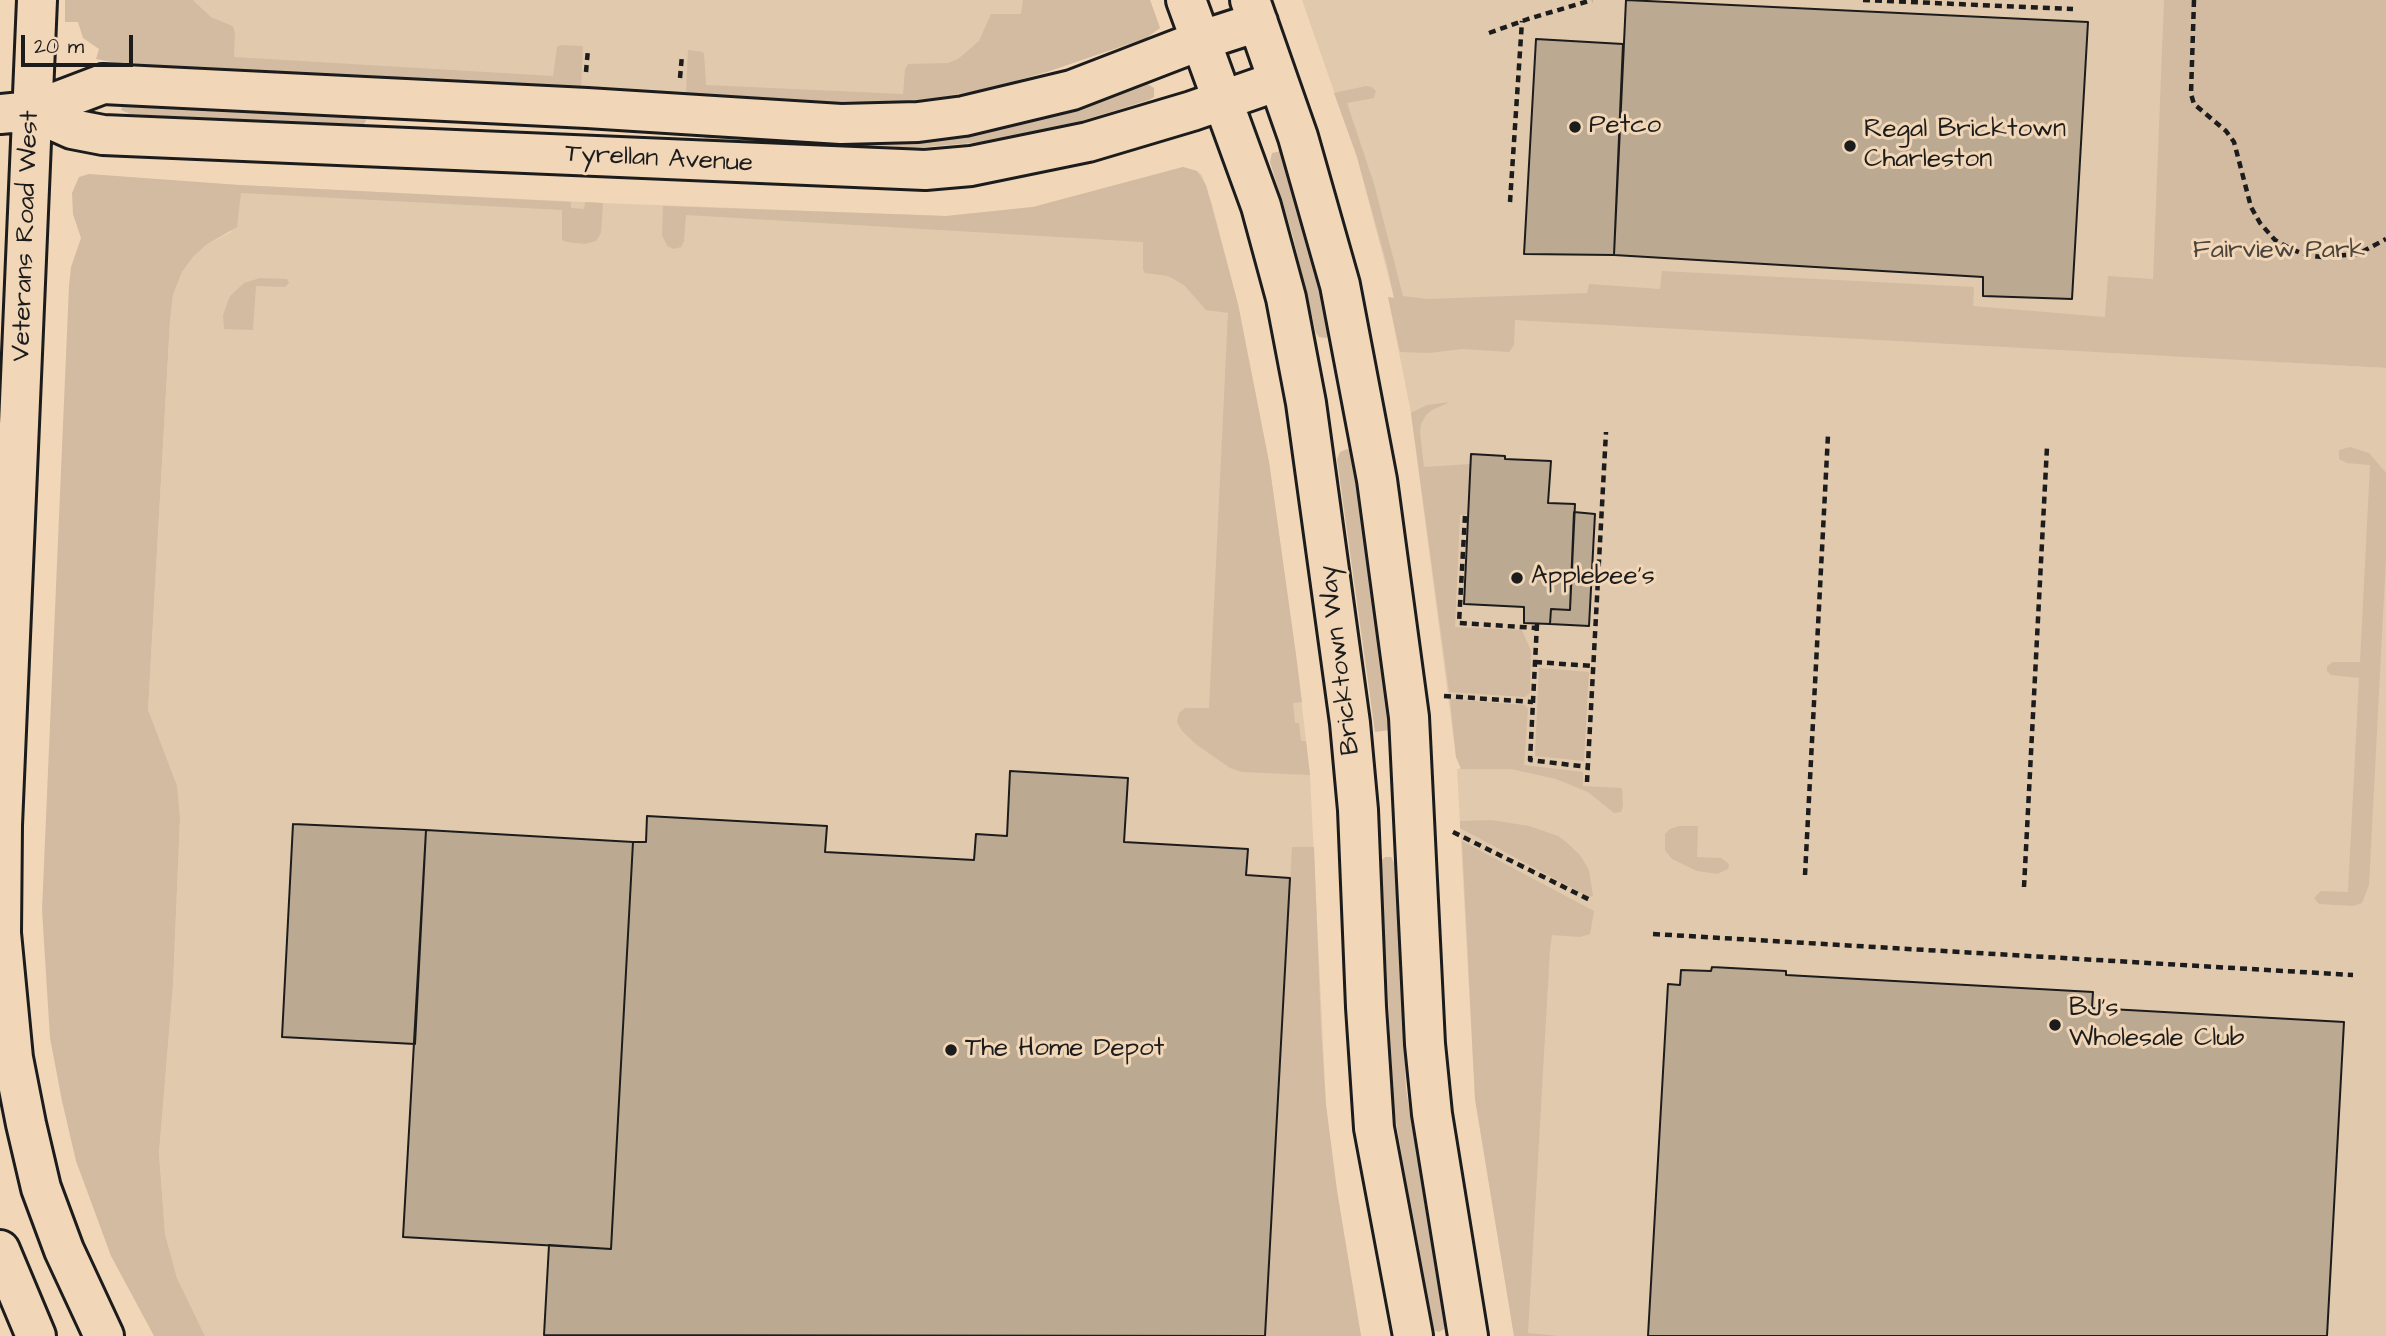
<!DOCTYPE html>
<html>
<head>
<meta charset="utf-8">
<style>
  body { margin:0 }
  #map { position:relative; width:2386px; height:1336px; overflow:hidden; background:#f1d7b8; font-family:"Architects Daughter",sans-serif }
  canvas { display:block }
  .scale { position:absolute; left:21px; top:35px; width:112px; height:32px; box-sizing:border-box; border:4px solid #1c1c1c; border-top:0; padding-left:9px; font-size:21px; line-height:24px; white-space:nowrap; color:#1c1c1c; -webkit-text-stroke:5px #f1d7b8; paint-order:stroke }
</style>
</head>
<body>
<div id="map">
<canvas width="2386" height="1336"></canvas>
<div class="scale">20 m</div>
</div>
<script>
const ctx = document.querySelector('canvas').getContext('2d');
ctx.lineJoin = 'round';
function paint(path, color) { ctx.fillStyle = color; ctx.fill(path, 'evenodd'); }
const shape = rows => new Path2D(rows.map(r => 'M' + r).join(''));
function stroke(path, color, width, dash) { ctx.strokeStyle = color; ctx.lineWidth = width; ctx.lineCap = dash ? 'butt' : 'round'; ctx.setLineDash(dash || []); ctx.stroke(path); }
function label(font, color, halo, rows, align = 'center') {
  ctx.font = font + ' "Architects Daughter",sans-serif'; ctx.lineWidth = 6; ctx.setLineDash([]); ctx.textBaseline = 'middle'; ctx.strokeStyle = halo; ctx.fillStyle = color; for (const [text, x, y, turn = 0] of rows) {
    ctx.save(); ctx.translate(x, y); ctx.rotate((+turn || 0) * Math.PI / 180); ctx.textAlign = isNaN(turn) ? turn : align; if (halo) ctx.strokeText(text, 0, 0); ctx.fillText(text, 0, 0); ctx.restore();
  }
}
paint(shape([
  [193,0,1150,0,1160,28,1146,38,1096,55,990,89,934,99,876,103,818,103,232,71,235,33,233,26,211,17],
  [1302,0,2181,0,2232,359,2386,368,2386,1336,1514,1336,1475,1099,1457,769,1461,768,1456,757,1411,413,1388,297,1394,298,1357,157],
  [1183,167,1197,171,1202,175,1212,204,1238,304,1269,462,1296,655,1310,775,1326,1105,1337,1191,1361,1336,205,1336,177,1278,165,1234,159,1153,173,985,180,819,148,710,170,321,173,295,182,272,193,257,206,245,231,232,240,185,603,203,946,216,1033,207]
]), '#e1c9ad');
paint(shape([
  [65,0,193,0,211,17,233,26,235,33,234,57,553,76,557,47,561,45,583,46,581,89,122,64,96,59,99,49,83,38,78,22,65,22],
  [1023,0,1150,0,1160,28,1146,38,1047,72,990,88,934,98,876,103,818,103,686,94,688,50,703,52,704,54,706,85,903,94,905,69,908,64,948,63,958,59,979,41,991,14,1021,14],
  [2164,0,2386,0,2386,368,1515,320,1514,345,1509,352,1462,349,1429,353,1400,352,1388,297,1394,298,1387,265,1357,157,1334,93,1366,86,1372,87,1376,91,1374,98,1347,103,1374,184,1403,296,1428,299,1587,293,1589,284,1660,289,1662,271,1974,287,1973,306,2105,317,2108,276,2153,279],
  [1146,83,1154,88,1154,97,1149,100,1059,128,994,141,892,150,706,142,704,140,706,133],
  [123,103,365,116,366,121,363,125,357,127,130,114,121,110],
  [1281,151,1319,275,1331,332,1326,338,1319,337,1316,333,1292,233,1270,162,1272,153],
  [1183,167,1197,171,1206,185,1238,304,1269,462,1296,655,1302,702,1293,703,1295,723,1299,723,1301,741,1306,741,1310,775,1242,772,1230,768,1197,745,1182,731,1177,722,1179,713,1185,708,1209,708,1228,313,1206,310,1184,285,1168,276,1145,273,1143,269,1143,242,686,215,684,241,681,247,674,249,667,246,662,235,663,206,946,216,1033,207],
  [89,174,240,185,571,202,571,208,584,209,585,202,603,203,601,233,596,241,585,244,567,242,562,240,562,210,241,193,237,227,206,245,193,257,182,272,173,295,170,321,148,710,177,786,180,819,173,985,159,1153,165,1234,177,1278,205,1336,154,1336,111,1256,76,1161,62,1101,50,1038,42,910,69,286,71,267,81,238,73,214,72,193,79,177],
  [260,278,287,279,289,283,285,287,256,286,253,330,224,329,223,315,230,296,244,283],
  [1450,402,1432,410,1426,415,1421,424,1420,432,1424,467,1470,464,1468,514,1460,515,1455,627,1522,630,1531,651,1530,693,1525,697,1449,692,1411,413,1427,405],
  [2350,447,2369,453,2386,473,2386,558,2369,885,2362,903,2354,906,2319,904,2314,898,2321,891,2348,892,2359,678,2331,675,2327,671,2327,666,2333,662,2360,662,2370,465,2347,463,2339,459,2339,450],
  [1347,449,1350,450,1354,460,1390,730,1375,732,1337,459,1340,452],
  [1539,668,1589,672,1584,761,1535,756],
  [1450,699,1525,705,1528,709,1524,765,1583,772,1583,786,1622,788,1623,806,1621,812,1614,813,1588,792,1556,779,1511,769,1461,769,1456,757],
  [1491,820,1529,826,1558,836,1565,841,1580,855,1589,870,1593,896,1589,897,1460,828,1460,821],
  [1679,826,1698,826,1697,857,1721,858,1729,864,1728,869,1717,874,1697,871,1672,859,1665,850,1665,834,1670,829],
  [1462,841,1594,911,1590,934,1580,937,1552,935,1550,950,1528,1333,1558,1336,1514,1336,1475,1099],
  [1292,847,1314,847,1321,1029,1326,1105,1337,1191,1361,1336,1265,1336],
  [1385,857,1391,857,1396,866,1406,1089,1444,1323,1444,1329,1439,1332,1431,1329,1430,1323,1394,1110,1381,866,1381,861]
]), '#d2bba1');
const building = shape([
  [1626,0,2088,22,2072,299,1983,296,1983,277,1614,255,1626,0],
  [1536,39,1623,44,1614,255,1524,254,1536,39],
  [1471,454,1505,456,1505,459,1551,461,1548,503,1575,504,1570,610,1551,609,1550,624,1524,623,1524,607,1464,604,1471,454],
  [1574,512,1595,514,1589,626,1550,624,1551,609,1570,610,1574,512],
  [1010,771,1128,778,1124,842,1248,849,1246,875,1290,878,1265,1336,544,1335,549,1245,611,1249,633,842,646,842,647,816,827,826,825,852,974,860,976,834,1007,836,1010,771],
  [293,824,426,830,415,1044,282,1037,293,824],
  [426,830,633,842,611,1249,403,1237,426,830],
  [1712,967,1786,971,1786,975,2093,992,2092,1008,2344,1022,2327,1336,1648,1336,1668,984,1680,985,1681,970,1711,971,1712,967]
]);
paint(building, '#bca992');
stroke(building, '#1c1c1c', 2);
const minor = shape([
  [37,0,2,825,1,933,13,1058,26,1124,41,1188,64,1250,104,1336],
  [1186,0,1261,206,1286,298,1306,403,1350,723,1358,810,1366,1007,1374,1128,1413,1336],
  [1250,0,1298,137,1340,285,1377,480,1409,717,1425,1044,1432,1114,1468,1336],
  [32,111,72,129,103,135,925,170,971,166,1088,142,1192,111,1278,81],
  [0,114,32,111,103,84,587,108,841,124,918,122,964,116,1072,90,1199,41,1258,22],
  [0,1250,36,1336]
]);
stroke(minor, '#1c1c1c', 44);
stroke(shape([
  [1863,0,2073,9],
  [2194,0,2191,94,2194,104,2226,131,2234,142,2251,207,2260,223,2275,240,2291,249,2306,255,2322,257,2358,254,2386,239],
  [1489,33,1528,19,1592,0],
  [586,72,588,49],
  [680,78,682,55],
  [1510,202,1522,21],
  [1465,516,1459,623,1537,628],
  [1537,624,1530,760,1588,767],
  [1535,662,1593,666],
  [1444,696,1533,702],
  [1587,782,1606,432],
  [1453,832,1590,900],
  [1805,875,1828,435],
  [2024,887,2047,447],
  [1653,934,2353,975]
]), '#1c1c1c', 4.5, [7, 5]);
stroke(minor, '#f1d7b8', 38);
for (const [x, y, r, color] of [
  [1575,127,7,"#1c1c1c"],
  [1850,146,7,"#1c1c1c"],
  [1517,578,7,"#1c1c1c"],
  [2055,1025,7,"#1c1c1c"],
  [951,1050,7,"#1c1c1c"]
]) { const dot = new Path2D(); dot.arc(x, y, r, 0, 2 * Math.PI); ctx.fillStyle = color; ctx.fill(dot); stroke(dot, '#f1d7b8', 2.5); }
label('26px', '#1c1c1c', '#f1d7b8', [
  ["Petco",1589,127],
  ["Regal Bricktown",1864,131],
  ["Charleston",1864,161],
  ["Applebee's",1531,578],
  ["BJ's",2069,1010],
  ["Wholesale Club",2069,1040],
  ["The Home Depot",965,1050]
], 'left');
label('26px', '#1c1c1c', '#f1d7b8', [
  ["Tyrellan Avenue",659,160,3],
  ["Veterans Road West",27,236,-88],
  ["Bricktown Way",1341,660,-97]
]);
label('26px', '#4a443d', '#f1d7b8', [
  ["Fairview Park",2279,252]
]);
</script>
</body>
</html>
